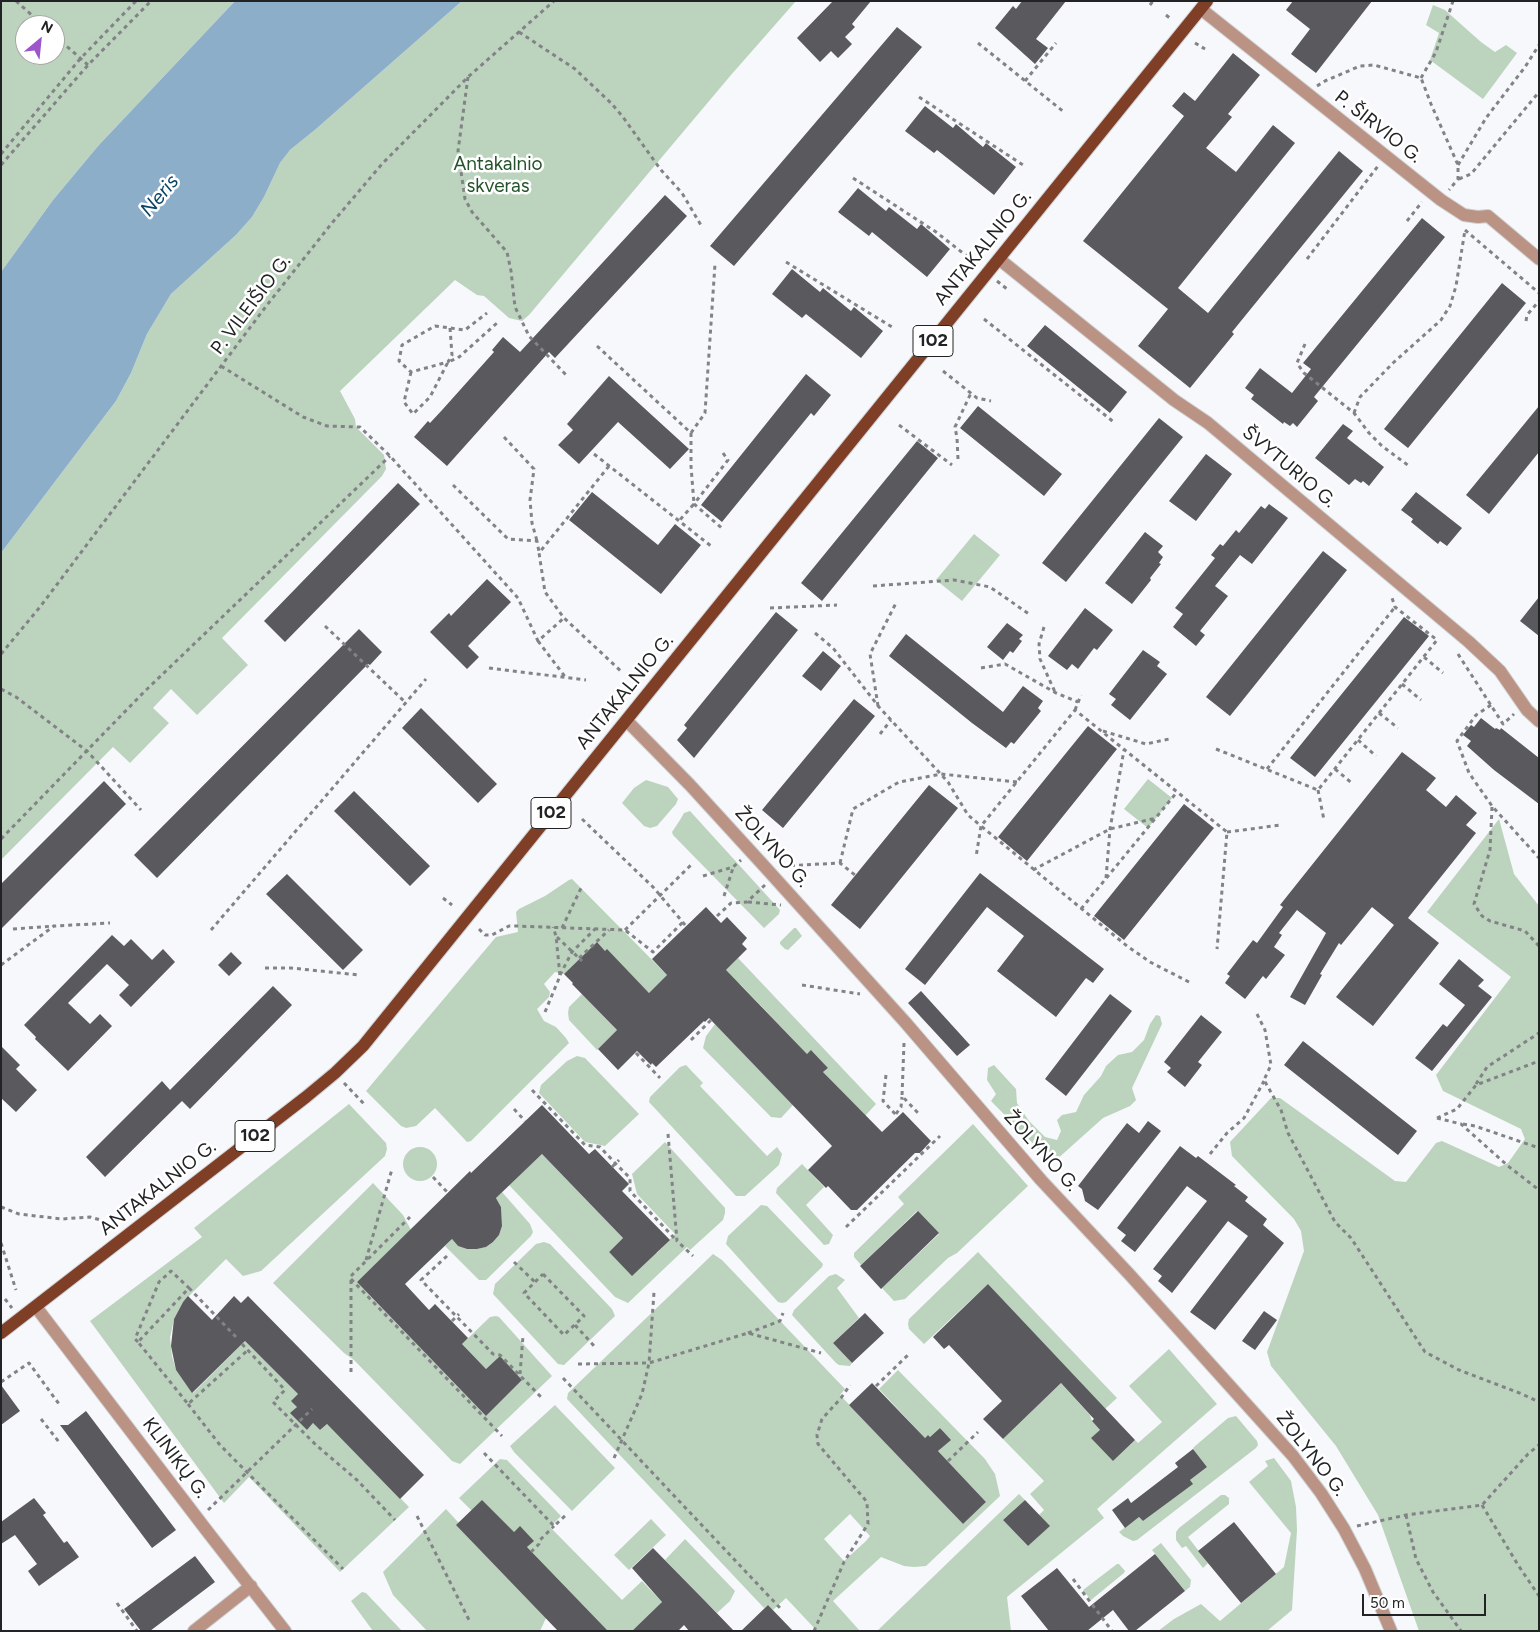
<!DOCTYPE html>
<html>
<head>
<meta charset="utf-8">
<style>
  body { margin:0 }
  #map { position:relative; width:1540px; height:1632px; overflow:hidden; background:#f6f8fc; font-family:Figtree,sans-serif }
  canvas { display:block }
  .frame { position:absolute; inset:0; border:2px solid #222324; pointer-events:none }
  .north { position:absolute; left:15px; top:15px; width:50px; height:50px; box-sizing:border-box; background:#fff; border:1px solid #a7a7a7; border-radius:50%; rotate:28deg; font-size:14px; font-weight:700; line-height:20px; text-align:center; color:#222324 }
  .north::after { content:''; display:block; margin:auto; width:18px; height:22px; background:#9c55ca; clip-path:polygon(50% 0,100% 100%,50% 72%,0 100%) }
  .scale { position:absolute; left:1362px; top:1594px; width:124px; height:22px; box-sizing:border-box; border:2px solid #222324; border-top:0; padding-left:6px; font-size:15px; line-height:18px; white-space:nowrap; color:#222324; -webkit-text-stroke:4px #fff; paint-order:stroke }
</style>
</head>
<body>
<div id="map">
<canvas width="1540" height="1632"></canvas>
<div class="frame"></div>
<div class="north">N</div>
<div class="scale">50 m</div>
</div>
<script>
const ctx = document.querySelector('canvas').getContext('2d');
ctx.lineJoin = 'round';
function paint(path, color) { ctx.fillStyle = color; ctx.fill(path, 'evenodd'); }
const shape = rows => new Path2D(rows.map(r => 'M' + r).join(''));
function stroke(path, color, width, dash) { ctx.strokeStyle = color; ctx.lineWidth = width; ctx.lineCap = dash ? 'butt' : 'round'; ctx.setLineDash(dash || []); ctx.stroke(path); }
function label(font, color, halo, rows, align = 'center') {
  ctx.font = font + ' Figtree,sans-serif'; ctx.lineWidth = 5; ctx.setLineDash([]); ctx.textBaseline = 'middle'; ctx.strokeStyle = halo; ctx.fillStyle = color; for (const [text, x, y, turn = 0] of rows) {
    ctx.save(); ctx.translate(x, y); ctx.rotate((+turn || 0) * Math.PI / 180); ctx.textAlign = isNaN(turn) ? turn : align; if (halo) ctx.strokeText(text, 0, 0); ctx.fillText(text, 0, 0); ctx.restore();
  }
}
paint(shape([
  [1,1,235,1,98,146,53,200,1,272],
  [25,25,55,25,55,55,25,55],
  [462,1,796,1,731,75,529,315,522,321,509,318,484,296,477,295,455,280,340,391,355,419,356,427,384,455,386,469,382,476,222,638,248,665,197,715,171,689,153,708,169,723,130,763,113,747,1,860,1,553,116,401,131,373,147,334,171,294,236,235,252,217,264,197,280,163,290,150,316,129],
  [1433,5,1445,10,1481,42,1495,52,1506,45,1517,53,1483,99,1430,60,1439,33,1426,25],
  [974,534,1000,555,962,601,936,580],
  [1148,779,1172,798,1148,828,1124,809],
  [646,780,668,787,678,799,676,804,657,826,650,828,644,826,622,803,634,788],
  [690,811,780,910,779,914,764,928,673,835,672,832,680,820,684,813],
  [1499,819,1514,874,1539,906,1539,1631,1419,1631,1378,1515,1336,1446,1271,1366,1267,1352,1304,1251,1301,1231,1294,1219,1232,1156,1230,1142,1271,1098,1280,1098,1395,1181,1406,1182,1436,1143,1442,1141,1499,1167,1508,1163,1525,1139,1521,1129,1443,1091,1436,1075,1511,977,1427,912],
  [572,879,667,975,649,993,607,950,605,951,597,942,564,974,555,972,544,984,550,992,549,997,537,1009,544,1021,556,1027,566,1038,569,1043,471,1141,467,1142,435,1108,416,1126,406,1128,401,1126,366,1091,496,937,518,932,516,912,519,909,545,896,569,880],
  [794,928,796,928,802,936,788,950,785,949,780,944,780,942],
  [738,958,876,1104,865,1116,823,1072,828,1068,812,1051,807,1054,741,985,723,973],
  [582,994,617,1030,597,1050,569,1020,568,1013,569,1007],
  [1156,1015,1160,1016,1162,1024,1132,1088,1136,1100,1130,1106,1103,1118,1055,1161,1043,1154,991,1101,996,1094,987,1080,988,1068,994,1065,1016,1089,1017,1103,1029,1121,1045,1137,1057,1140,1061,1131,1057,1120,1062,1115,1076,1112,1084,1095,1101,1076,1106,1066,1118,1055,1132,1052,1144,1040,1150,1024],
  [715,1024,793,1105,781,1118,771,1117,703,1048,706,1036],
  [577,1056,585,1058,639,1114,605,1146,585,1142,539,1093,541,1085,567,1061],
  [686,1065,703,1083,700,1086,767,1156,777,1147,782,1154,779,1165,745,1196,736,1196,649,1102,650,1097,680,1067],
  [349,1104,386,1143,387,1149,385,1156,261,1271,243,1276,226,1259,183,1302,174,1319,170,1338,172,1356,176,1370,193,1393,245,1341,298,1394,297,1407,291,1413,307,1430,313,1423,320,1430,327,1424,409,1507,340,1572,249,1477,224,1503,90,1321,202,1237,194,1228],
  [973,1124,1028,1186,957,1253,948,1258,905,1299,894,1301,882,1288,939,1234,917,1211,861,1265,854,1257,854,1253,904,1204,898,1197],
  [665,1142,725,1208,725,1213,723,1220,690,1250,687,1247,628,1303,615,1297,509,1185,542,1154,623,1238,609,1252,632,1275,656,1252,657,1253,675,1234,637,1194,632,1174],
  '403 1164a17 17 0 1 1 34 0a17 17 0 1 1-34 0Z',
  [802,1164,824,1187,806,1205,833,1235,829,1244,824,1245,776,1193,777,1188],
  [373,1183,403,1215,411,1230,357,1282,486,1416,522,1380,500,1356,486,1369,462,1344,490,1317,496,1316,499,1317,552,1376,460,1464,452,1461,354,1360,344,1353,273,1283],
  [502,1192,530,1224,533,1232,531,1236,486,1280,479,1280,445,1246,452,1239,458,1246,467,1249,477,1249,486,1247,493,1242,499,1235,502,1226,501,1207,496,1198],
  [761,1205,767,1206,823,1264,822,1267,786,1302,782,1303,778,1302,726,1244,728,1236],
  [544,1242,550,1244,612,1309,615,1316,564,1365,558,1364,493,1294,495,1284,536,1244],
  [978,1252,1117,1398,1105,1409,988,1284,924,1344,909,1329,908,1324,909,1319],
  [713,1254,722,1260,845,1389,840,1395,963,1524,986,1502,938,1451,950,1440,940,1428,930,1437,928,1435,925,1438,879,1389,898,1370,985,1459,995,1474,1000,1496,926,1566,914,1567,904,1566,881,1557,833,1601,860,1631,817,1631,786,1598,773,1610,768,1605,764,1608,567,1399,568,1393],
  [850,1514,870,1536,866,1541,844,1561,824,1539],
  [836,1274,845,1280,837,1288,859,1318,833,1343,852,1363,850,1366,839,1365,836,1363,792,1315,794,1310,829,1276],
  [1169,1349,1217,1404,1097,1509,1104,1518,1007,1597,1011,1631,877,1631,1019,1494,1025,1500,1003,1520,1028,1546,1049,1526,1039,1515,1044,1510,1030,1494,1044,1481,1003,1439,1061,1383,1090,1415,1092,1421,1100,1430,1113,1461,1135,1440,1138,1443,1162,1422,1129,1386],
  [555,1405,615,1468,572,1511,514,1452,510,1446],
  [1236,1416,1257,1441,1258,1445,1256,1448,1137,1540,1133,1541,1123,1536,1119,1532,1139,1517,1143,1521,1192,1484,1190,1480,1207,1467,1193,1449,1194,1447,1228,1418],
  [1274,1458,1291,1481,1296,1507,1297,1530,1292,1610,1267,1631,1158,1631,1174,1619,1201,1604,1220,1621,1284,1567,1291,1533,1249,1482,1268,1466,1265,1461],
  [500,1459,507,1460,561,1516,550,1527,622,1600,642,1581,662,1602,632,1631,608,1631,527,1547,533,1541,520,1527,514,1532,472,1511,459,1498],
  [1221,1495,1225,1495,1229,1498,1229,1504,1188,1537,1208,1563,1203,1568,1186,1546,1182,1548,1176,1540,1176,1532,1179,1528],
  [446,1509,546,1618,540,1631,427,1631,393,1595,383,1572],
  [651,1519,666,1535,629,1570,614,1555],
  [685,1539,735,1591,730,1601,717,1613,665,1560],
  [1161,1543,1191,1580,1190,1587,1185,1591,1152,1550],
  [1117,1564,1119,1564,1125,1571,1124,1573,1091,1600,1083,1590],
  [362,1592,366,1593,402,1631,373,1631,351,1601]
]), '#bcd4bd');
paint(shape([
  [235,1,462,1,316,129,290,150,280,163,264,197,252,217,236,235,171,294,147,334,131,373,116,401,1,553,1,272,53,200,98,146]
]), '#8caec9');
paint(shape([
  [833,1,871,1,852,24,855,27,845,37,852,44,838,58,831,51,820,62,797,38],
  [1022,1,1066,1,1036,39,1048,48,1035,64,995,28,1013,6,1016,9],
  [1293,1,1372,1,1316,73,1291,54,1310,29,1286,10],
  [897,27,922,47,734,266,710,246],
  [1233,53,1260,75,1228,114,1232,117,1206,148,1236,172,1273,125,1295,143,1178,288,1208,313,1339,151,1363,171,1232,332,1234,334,1190,388,1138,346,1168,309,1083,241,1184,116,1172,106,1184,92,1195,101],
  [925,106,953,128,956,124,983,147,986,143,1016,167,994,195,937,150,934,153,905,131],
  [858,188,886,211,889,207,917,229,921,224,950,249,927,277,872,232,869,236,838,212],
  [665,195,687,216,555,358,549,352,447,466,414,437,428,421,430,423,443,409,494,352,492,350,503,337,520,352],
  [1422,218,1445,237,1314,397,1318,401,1297,427,1293,423,1290,426,1284,422,1283,424,1251,399,1254,395,1245,388,1260,368,1292,393,1311,369,1303,363],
  [792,269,820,292,823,288,851,311,854,307,883,331,861,358,806,314,802,318,772,294],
  [1502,283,1526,303,1408,448,1384,429],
  [1045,325,1127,392,1110,413,1027,346],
  [806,374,831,395,814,416,811,413,722,522,701,505],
  [609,376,689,449,670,469,618,422,579,464,558,445,573,430,567,424],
  [978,406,1062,474,1044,496,960,428],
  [1539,406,1539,452,1489,514,1466,495],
  [1159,418,1183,437,1066,582,1042,563],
  [1343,424,1353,431,1347,438,1384,467,1369,486,1363,481,1361,483,1355,479,1349,485,1315,458],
  [917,441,938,458,822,601,801,583],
  [1206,454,1232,474,1196,521,1169,501],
  [398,483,420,504,285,642,264,621],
  [592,492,658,545,675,524,701,545,661,594,569,520],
  [1416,492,1462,528,1447,546,1440,541,1438,544,1411,522,1413,519,1401,510],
  [1269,504,1288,518,1252,564,1240,555,1215,586,1228,596,1200,631,1205,635,1196,646,1173,627,1183,614,1175,608,1215,558,1211,555,1220,544,1223,546,1236,530,1239,533,1261,506,1265,509],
  [1145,532,1163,546,1158,552,1163,557,1159,563,1161,564,1150,578,1151,580,1132,604,1105,583],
  [1323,551,1347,570,1230,716,1206,697],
  [487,579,511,602,468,646,479,657,467,669,430,632,449,613,451,616],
  [1539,597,1539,636,1520,621],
  [1085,608,1113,630,1097,650,1094,648,1078,669,1072,664,1067,670,1048,656],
  [776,612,798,630,694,758,677,740,687,728,684,725],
  [1404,617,1429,636,1315,777,1290,758],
  [1007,623,1023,635,1019,639,1022,641,1013,653,1010,651,1003,660,987,647],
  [359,629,382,652,370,665,368,664,157,878,134,855],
  [906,634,1003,712,1023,686,1043,701,1038,708,1041,711,1014,744,1011,742,1006,748,972,723,889,656],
  [1143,650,1160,662,1157,666,1167,674,1130,720,1111,705,1116,699,1109,694],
  [823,651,841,666,821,691,802,676],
  [854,699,875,716,783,828,762,810],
  [421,708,497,784,478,803,402,728],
  [1481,718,1495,729,1496,728,1500,730,1501,728,1539,758,1539,804,1494,770,1467,746,1471,741,1463,735,1471,725,1474,727],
  [1088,726,1117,749,1027,861,998,837],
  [1402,752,1436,778,1426,790,1446,807,1456,795,1477,813,1466,825,1476,833,1408,918,1439,943,1373,1026,1336,997,1394,925,1372,907,1341,945,1339,943,1320,974,1322,975,1305,1005,1290,997,1326,933,1297,910,1279,933,1282,935,1274,947,1285,955,1266,979,1263,976,1245,999,1225,983,1230,976,1227,974,1253,940,1257,943,1283,907,1280,905],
  [104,781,126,804,1,929,1,884],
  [929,785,958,808,860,929,831,905],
  [354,791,430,866,410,886,334,811],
  [1184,804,1214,828,1124,940,1094,916],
  [980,873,1104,969,1093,983,1086,978,1056,1017,997,971,1024,936,987,907,925,985,905,969],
  [287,874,363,950,343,970,266,894],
  [706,907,721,923,727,917,747,938,742,944,747,949,726,970,807,1054,811,1050,828,1068,823,1072,882,1132,903,1112,931,1141,920,1153,915,1153,857,1210,851,1210,828,1186,826,1188,808,1170,832,1146,709,1018,705,1022,704,1021,656,1067,652,1063,651,1065,637,1051,618,1070,598,1049,617,1030,572,984,573,983,564,974,597,942,605,951,607,949,649,993,667,975,652,959],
  [112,935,124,946,131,939,152,960,163,949,175,962,131,1007,119,995,129,985,107,964,68,1003,90,1024,100,1014,112,1026,68,1071,35,1039,36,1037,24,1025],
  [231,952,242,963,229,976,218,965],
  [1459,959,1484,980,1478,986,1492,997,1432,1071,1415,1058,1443,1024,1447,1027,1465,1005,1439,984],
  [273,986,292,1005,190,1109,182,1101,105,1177,86,1157,162,1081,170,1090],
  [921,991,970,1045,957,1056,908,1003],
  [1110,994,1132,1011,1066,1096,1045,1079],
  [1201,1015,1222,1032,1198,1062,1202,1065,1185,1087,1167,1072,1171,1068,1164,1062],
  [1303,1041,1417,1131,1398,1155,1284,1065],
  [1,1046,20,1065,16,1069,37,1090,16,1112,1,1098],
  [542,1105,589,1154,595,1149,629,1184,622,1191,670,1240,632,1276,609,1252,623,1238,542,1154,496,1198,501,1207,502,1226,499,1235,493,1242,486,1247,477,1249,467,1249,458,1246,452,1239,405,1284,429,1310,435,1304,468,1338,462,1344,486,1369,500,1356,522,1380,486,1416,357,1282,470,1171,471,1173],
  [1148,1121,1161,1131,1098,1210,1085,1201,1082,1189,1078,1186,1127,1123,1139,1133],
  [1180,1146,1196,1158,1198,1156,1236,1185,1234,1186,1248,1197,1245,1201,1267,1219,1263,1225,1284,1243,1215,1330,1190,1312,1248,1236,1228,1221,1172,1293,1158,1281,1162,1276,1153,1269,1207,1201,1187,1186,1135,1252,1121,1241,1126,1235,1117,1228],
  [918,1211,939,1233,881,1289,860,1266],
  [988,1284,1135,1440,1113,1461,1091,1438,1100,1430,1092,1421,1094,1419,1061,1383,1003,1439,983,1419,1002,1401,949,1345,944,1349,933,1337],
  [188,1296,212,1320,234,1296,241,1303,248,1296,424,1475,400,1499,327,1424,320,1430,313,1423,307,1430,290,1413,297,1407,291,1401,298,1394,245,1341,192,1393,176,1370,171,1346,174,1319,183,1302],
  [1264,1311,1277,1320,1255,1350,1242,1341],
  [865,1313,884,1333,852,1363,833,1343],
  [872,1383,925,1438,928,1435,930,1437,940,1428,951,1440,938,1451,986,1502,963,1524,849,1405],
  [1,1385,20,1411,1,1425],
  [86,1411,176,1530,152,1548,60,1425,68,1425],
  [1193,1449,1207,1467,1190,1480,1193,1484,1143,1521,1139,1517,1125,1528,1112,1510,1128,1498,1131,1503,1178,1467,1175,1463],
  [34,1498,46,1513,43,1515,64,1543,67,1541,79,1557,39,1586,28,1571,37,1564,15,1535,1,1544,1,1522],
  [482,1500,514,1532,520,1526,534,1541,527,1547,608,1631,558,1631,456,1525],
  [1025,1500,1050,1526,1028,1546,1003,1520],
  [1234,1522,1276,1574,1241,1603,1198,1551],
  [653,1548,707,1603,734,1631,689,1631,684,1625,678,1631,632,1631,662,1602,632,1568],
  [1155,1554,1185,1591,1135,1631,1129,1631,1113,1610,1087,1631,1049,1631,1021,1596,1057,1568,1089,1607],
  [195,1556,215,1582,150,1631,141,1631,124,1609],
  [768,1605,793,1631,741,1631]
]), '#5a595d');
const minor = shape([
  [1201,9,1441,200,1464,215,1478,217,1488,216,1539,259],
  [999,259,1174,400,1208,423,1469,642,1500,671,1527,710,1539,721],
  [627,721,690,785,765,867,905,1022,1041,1180,1130,1275,1293,1456,1321,1493,1344,1529,1365,1569,1391,1631],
  [36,1307,207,1531,285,1631],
  [194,1631,251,1586]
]);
const primary = shape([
  [1,1333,306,1097,335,1073,363,1046,1207,1]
]);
stroke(minor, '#d0d2d5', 14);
stroke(primary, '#d0d2d5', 14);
stroke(shape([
  [16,1,43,25],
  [1150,5,1153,1],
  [1166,15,1171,19],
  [519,32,575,69,611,103,623,117,661,170,682,193,702,227],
  [55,36,88,65],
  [978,43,1064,112],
  [1195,43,1205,49],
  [468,77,458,151,465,199,472,212,507,252,511,271,515,307,529,336,568,377],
  [1421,78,1436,52,1453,1],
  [1025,81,1056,43],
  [1317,86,1325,81,1360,66,1374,65,1421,78,1431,104,1458,165,1458,179,1449,190],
  [919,97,1023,165],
  [1,154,80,59,136,1],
  [1,165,88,65,151,1],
  [1458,165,1486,118,1525,67,1539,45],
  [853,178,936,232,977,264],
  [1459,179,1471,174,1539,92],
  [1407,221,1422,202],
  [1465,230,1539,293],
  [1307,259,1378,166],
  [786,262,892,327],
  [997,281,1007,289],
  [984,319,1115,423],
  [1526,321,1527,315,1539,301],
  [450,328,452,355,448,362,411,372,399,361,402,345,435,326,465,330,487,313],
  [1305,344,1297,363,1304,373,1354,413,1369,433,1382,446,1409,466],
  [597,346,691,433,691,466,694,504,679,521],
  [221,366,303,417,327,426,360,427,390,456,518,598,538,641,564,618],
  [943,371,977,398,991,401],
  [411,372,404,402,413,414,430,397,448,362,458,358,497,323],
  [1354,413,1360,397,1393,363,1441,320,1450,306,1456,286,1465,230],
  [899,425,952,465],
  [691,433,705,413,715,264],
  [504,437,534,469,530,500,532,523,537,541],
  [723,453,728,460,694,504,724,530],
  [594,454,711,546],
  [958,459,957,438,955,427,971,393],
  [609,466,539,553,545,592,564,618,623,673],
  [453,485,508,539,537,541,539,552],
  [873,586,954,580,990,587,1029,614],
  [770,608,837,605],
  [325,626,405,702],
  [1044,627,1039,644,1040,659,1055,692],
  [815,633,833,648,879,707,948,782,968,815,981,826,976,857],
  [538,641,566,678],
  [1,654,40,607,267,305,332,223,382,164,468,77,554,1],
  [1458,654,1503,724,1514,714],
  [1424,657,1443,673],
  [489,668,586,680],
  [981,668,1005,664,1056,693,1078,702],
  [1402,684,1421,700],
  [1,689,16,697,87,751,141,810],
  [1491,705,1476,715,1457,741,1469,773,1492,806,1539,858],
  [878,706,870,654,896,603],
  [1075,710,1081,695],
  [1379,713,1398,728],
  [1103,731,1146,744,1169,739],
  [880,734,891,720],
  [1358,740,1376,756],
  [1216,749,1318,790,1437,640,1395,607,1391,595],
  [1267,769,1395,607],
  [1335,769,1353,784],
  [1318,790,1324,820],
  [1492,807,1490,850,1474,904,1482,916,1490,921,1525,931,1539,946],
  [582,819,653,887,686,926],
  [1227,832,1281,825],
  [1,839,144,692,390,456],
  [840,863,853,809,899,782,941,774,1017,782],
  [783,866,840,863,855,875],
  [1033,870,1110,829,1156,818],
  [703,876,733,867,741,860],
  [1106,878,1110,829,1124,750],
  [724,896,733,868],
  [443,898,452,905],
  [748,902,781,905],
  [1081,909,1177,792],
  [717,916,731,903,747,902,765,885],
  [562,928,582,886],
  [13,929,54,926],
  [479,929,485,935,492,935,509,926,516,926,625,930,653,952,683,922],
  [211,930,426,679],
  [625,930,692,864],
  [557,937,582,961],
  [579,958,609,930],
  [1,965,54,926,110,923],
  [265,968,291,968,359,975],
  [560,975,572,952,595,929],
  [1189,982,1150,962,1127,946,981,826,1075,710,1227,832,1217,949],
  [802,985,860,994],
  [545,1012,560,976,556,936,553,927],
  [1257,1014,1265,1030,1271,1065,1264,1080,1281,1110,1288,1133,1335,1222,1351,1238,1425,1352,1459,1370,1522,1394,1539,1402],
  [691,1040,711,1020],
  [904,1043,902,1096,918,1113],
  [636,1053,660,1078],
  [886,1075,883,1101,898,1117],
  [344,1083,366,1106],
  [1476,1084,1487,1067,1539,1033],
  [532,1090,585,1145,600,1147,616,1164,630,1178,630,1191,677,1241],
  [514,1109,525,1121],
  [896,1114,901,1107,902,1097],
  [1437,1118,1461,1124,1508,1166,1539,1190],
  [1437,1118,1457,1109,1476,1085,1539,1061],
  [1463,1124,1475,1126,1539,1148],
  [668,1134,677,1241,693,1256],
  [1210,1154,1227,1133,1244,1118,1264,1081],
  [612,1167,619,1160],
  [433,1177,448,1193],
  [1,1207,19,1214,62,1219,90,1217,104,1221],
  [846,1227,940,1136],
  [1,1243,16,1290],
  [447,1256,421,1280,493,1354,500,1355,542,1398],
  [366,1260,392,1169],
  [514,1262,535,1282],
  [543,1274,584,1316,564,1335,524,1293,543,1274],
  [351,1279,502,1436],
  [5,1299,12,1308],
  [452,1321,459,1314],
  [575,1325,596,1348],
  [748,1333,780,1321,783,1313],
  [236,1337,189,1288,138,1342,188,1404,248,1350],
  [138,1342,135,1339,159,1282,171,1271,189,1288],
  [242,1344,285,1390,273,1402,316,1445,357,1480,395,1520],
  [578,1364,649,1363,748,1333,821,1353],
  [351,1372,351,1276,410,1217],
  [520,1374,523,1336],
  [563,1378,781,1609],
  [1,1382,29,1363,59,1404],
  [876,1386,909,1354],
  [188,1404,220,1445,343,1569],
  [41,1419,59,1442],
  [484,1453,554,1526,566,1515],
  [614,1458,642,1394,649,1363,654,1292],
  [948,1461,978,1432],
  [1482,1505,1518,1565,1539,1596],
  [208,1510,312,1409],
  [1406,1515,1416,1559,1433,1592,1461,1631],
  [417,1516,470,1622],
  [1357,1526,1406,1515,1482,1505,1528,1454,1539,1445],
  [531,1552,539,1544,540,1540,554,1526],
  [1073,1579,1112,1631],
  [117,1603,137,1631],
  [814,1631,844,1562,868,1524,867,1502,818,1444,817,1435,822,1419,841,1398,850,1385]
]), '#828386', 3, [4, 4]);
stroke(minor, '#ba9385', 12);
stroke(primary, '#7f3f26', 12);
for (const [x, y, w] of [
  [933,341,40],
  [551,813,40],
  [255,1136,40]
]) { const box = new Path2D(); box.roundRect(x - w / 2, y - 15.5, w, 31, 4); ctx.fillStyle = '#fff'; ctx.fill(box); stroke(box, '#222324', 1); }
label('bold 18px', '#222324', null, [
  ["102",933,341],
  ["102",551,813],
  ["102",255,1136]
]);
label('19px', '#222324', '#fff', [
  ["P. ŠIRVIO G.",1378,127,38],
  ["ANTAKALNIO G.",983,248,-51],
  ["P. VILEIŠIO G.",251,305,-53],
  ["ŠVYTURIO G.",1289,467,40],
  ["ANTAKALNIO G.",625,692,-51],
  ["ŽOLYNO G.",772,847,48],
  ["ŽOLYNO G.",1041,1151,48],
  ["ANTAKALNIO G.",158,1188,-38],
  ["ŽOLYNO G.",1311,1454,52],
  ["KLINIKŲ G.",175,1458,53]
]);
label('19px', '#24532b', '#fff', [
  ["Antakalnio",498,164],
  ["skveras",498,186]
]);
label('italic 20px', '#084569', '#fff', [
  ["Neris",160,196,-50]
]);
</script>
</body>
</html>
